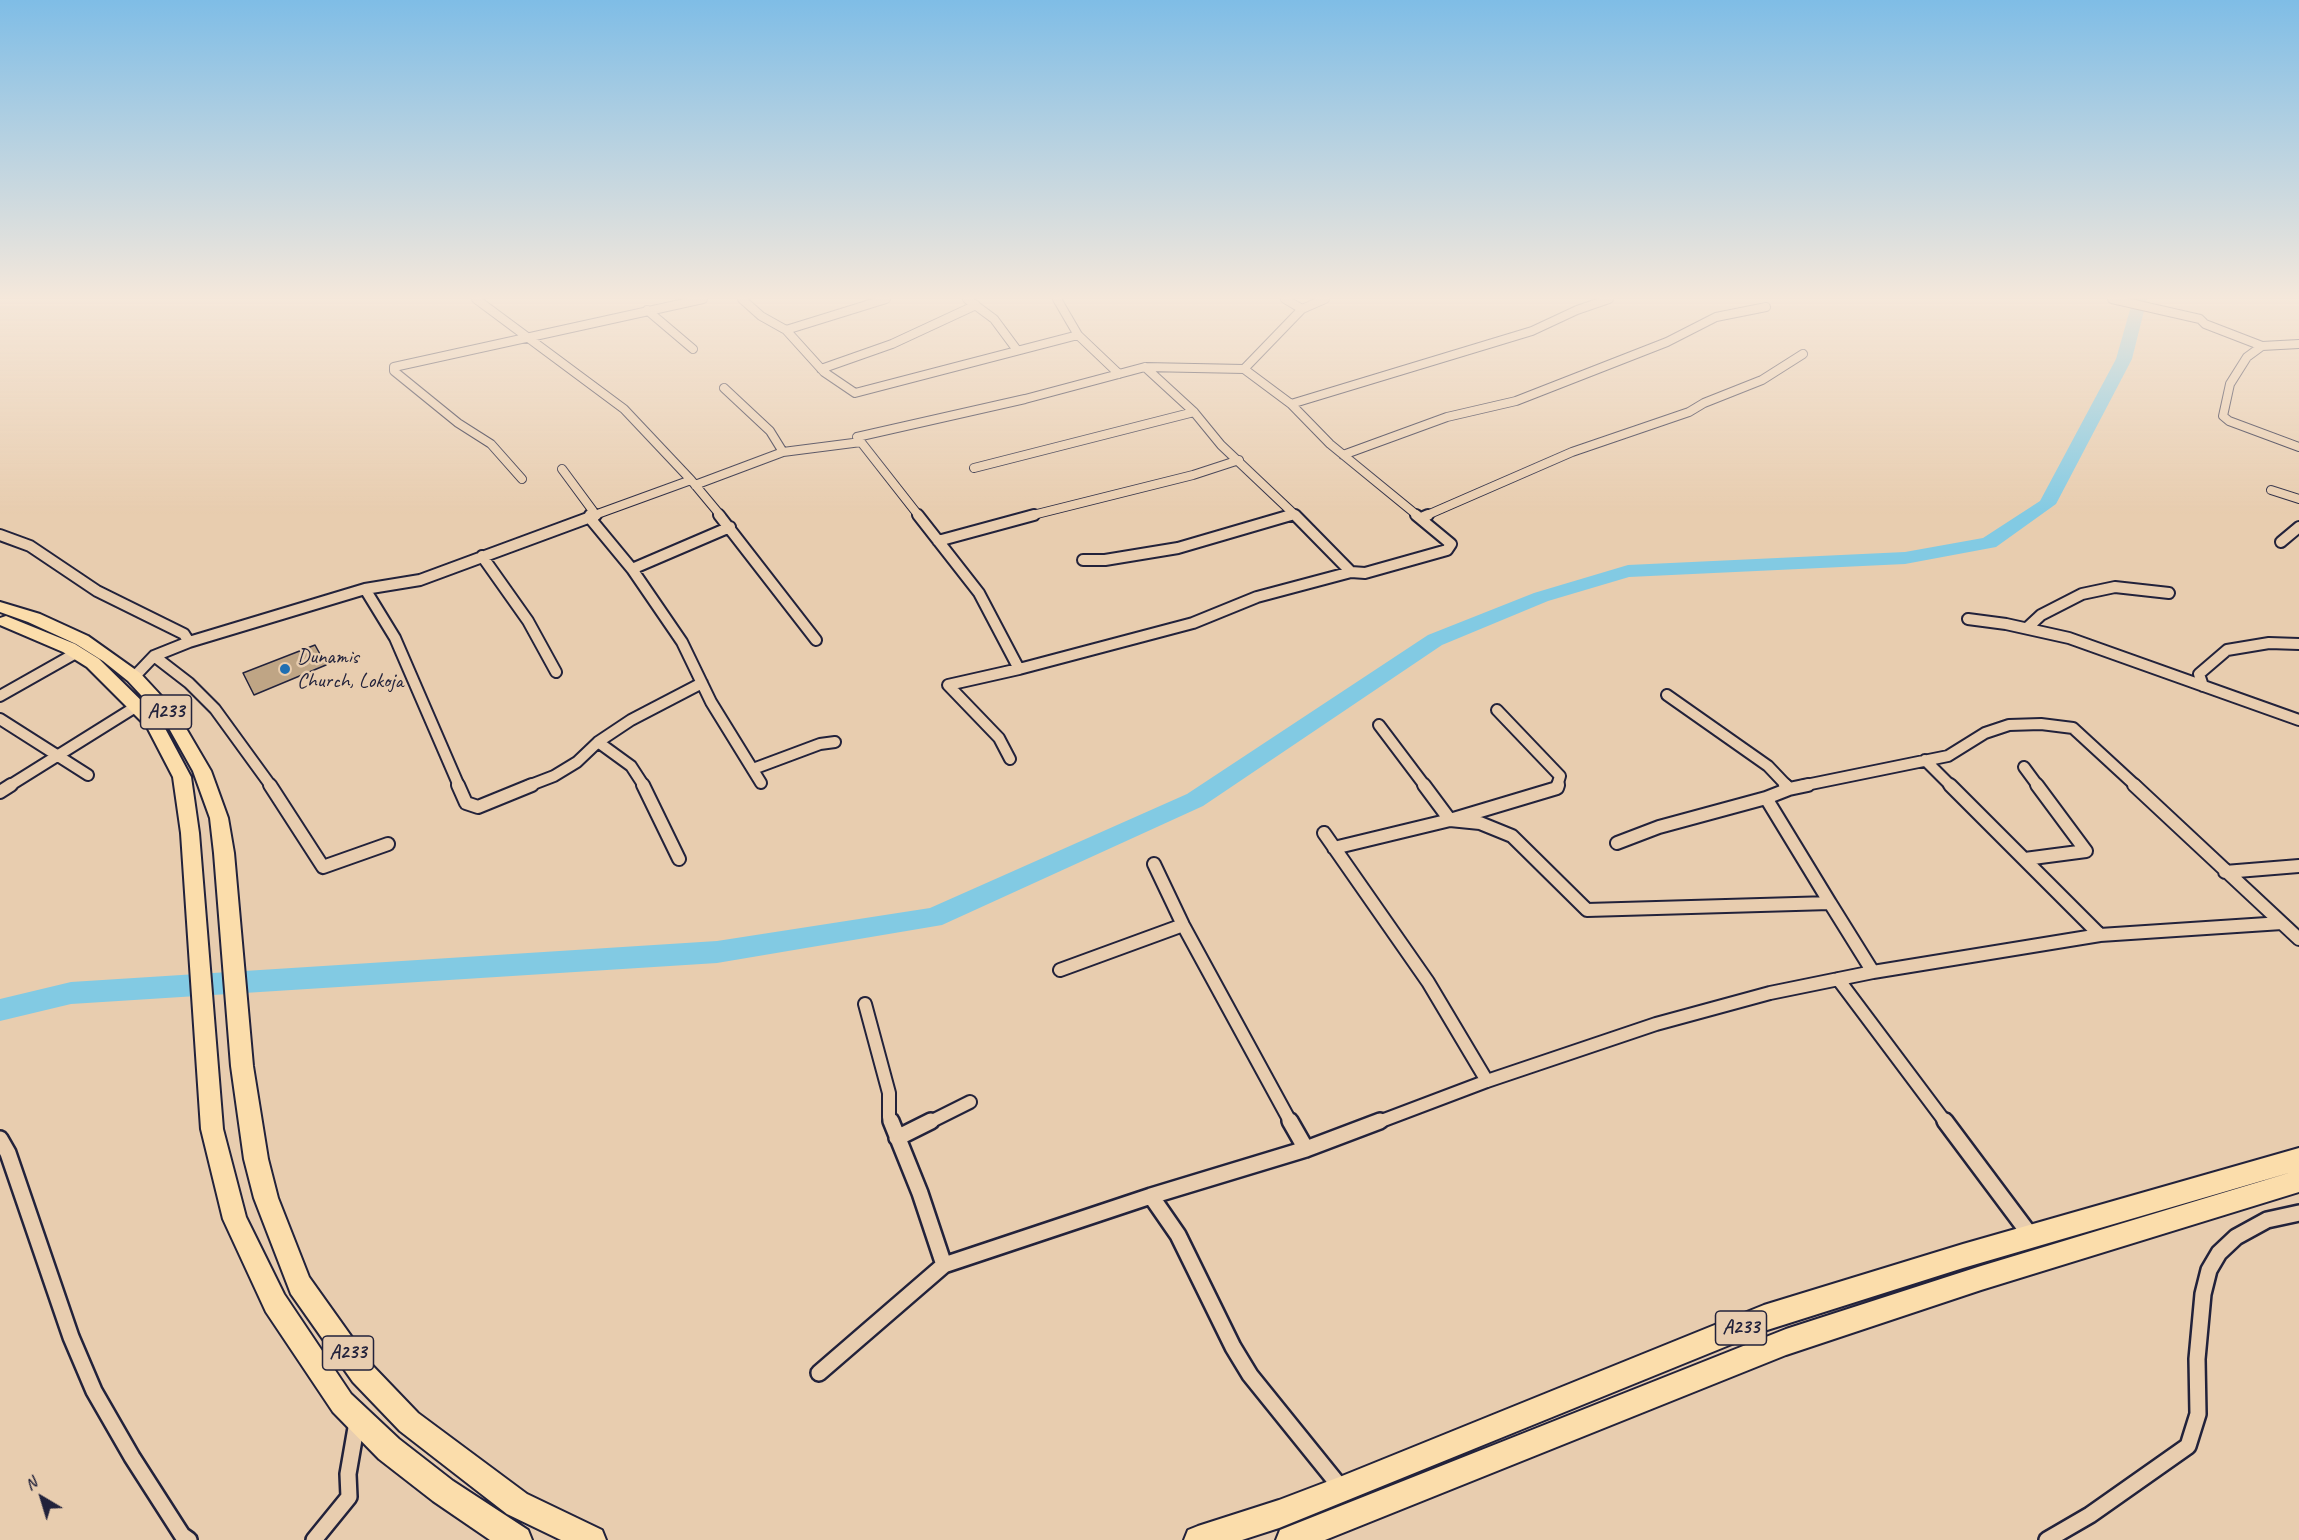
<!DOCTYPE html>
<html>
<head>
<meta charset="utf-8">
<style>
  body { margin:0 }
  #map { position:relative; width:2299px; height:1540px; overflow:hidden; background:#e8cdaf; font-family:Caveat,sans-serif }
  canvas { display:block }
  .north { position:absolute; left:12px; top:1468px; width:60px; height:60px; -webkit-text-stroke:4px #e8cdaf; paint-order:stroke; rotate:322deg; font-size:16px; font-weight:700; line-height:24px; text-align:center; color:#22223b }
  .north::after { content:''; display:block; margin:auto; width:21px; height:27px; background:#22223b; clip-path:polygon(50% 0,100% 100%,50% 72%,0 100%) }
</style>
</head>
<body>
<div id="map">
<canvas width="2299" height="1540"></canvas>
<div class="north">N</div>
</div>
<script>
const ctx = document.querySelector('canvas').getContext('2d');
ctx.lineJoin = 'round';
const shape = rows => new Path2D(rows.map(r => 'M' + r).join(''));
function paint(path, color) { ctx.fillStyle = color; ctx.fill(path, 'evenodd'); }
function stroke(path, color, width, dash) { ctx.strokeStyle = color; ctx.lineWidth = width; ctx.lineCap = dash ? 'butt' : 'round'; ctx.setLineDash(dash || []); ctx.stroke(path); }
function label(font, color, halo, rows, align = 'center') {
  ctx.font = font + ' Caveat,sans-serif'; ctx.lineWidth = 5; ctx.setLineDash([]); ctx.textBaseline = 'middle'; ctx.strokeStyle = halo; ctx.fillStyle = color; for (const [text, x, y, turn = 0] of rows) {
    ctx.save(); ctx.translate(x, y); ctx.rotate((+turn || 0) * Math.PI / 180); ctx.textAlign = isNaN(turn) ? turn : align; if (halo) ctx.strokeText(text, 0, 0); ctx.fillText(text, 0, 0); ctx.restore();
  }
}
paint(shape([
  [2133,299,2147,299,2132,359,2056,504,1996,547,1905,564,1629,577,1548,601,1442,645,1203,806,942,925,717,963,71,1004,0,1021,0,999,71,982,717,941,930,908,1187,794,1428,635,1534,593,1628,565,1905,552,1983,538,2040,501,2116,359,2133,299]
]), '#82cae3');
const building = shape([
  [315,645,326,665,254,695,243,673,315,645]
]);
paint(building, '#bfa585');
stroke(building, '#22223b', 1.5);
const minorFar3 = shape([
  [476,299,624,409,691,480,592,516],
  [742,299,761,316,786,330,824,372,855,393,1078,335],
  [967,299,994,319,1017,350],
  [1057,299,1078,335,1119,374],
  [1285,299,1302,309],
  [2112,299,2200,319,2205,324,2262,346],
  [647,310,693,349],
  [786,330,886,299],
  [2299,344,2262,346,2247,357,2230,384,2223,416,2229,421,2299,447],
  [1145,367,1194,412,1221,445,1296,516],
  [821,369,892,344,976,305],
  [1244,369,1302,309,1325,299],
  [724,388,770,431,783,452],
  [1291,404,1532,331,1577,310,1609,299],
  [1343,455,1447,417,1516,401,1667,342,1716,317,1766,307],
  [974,468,1194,412],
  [562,469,593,511,589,516],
  [522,479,491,444,458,423,394,371,394,367,703,299],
  [691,480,721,516],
  [695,485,783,452,861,442],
  [2271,490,2299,499],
  [919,516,857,437,1025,399,1145,367,1244,369,1291,404,1330,444,1418,516],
  [1029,516,1193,475,1239,460],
  [1286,516,1294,514],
  [1425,516,1572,452,1689,412,1704,403,1762,380,1803,354]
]);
const minorFar2 = shape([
  [590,515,589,517,632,569,682,642,711,702,761,783],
  [719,515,816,640],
  [918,515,979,593,1019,669],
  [1295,515,1351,572],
  [1421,518,1428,515],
  [0,535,30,546,97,591,184,634,189,642],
  [938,541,1034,515],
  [2281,542,2299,527],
  [482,556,528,621,556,672],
  [1083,560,1105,560,1178,548,1291,515],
  [632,569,730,527],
  [365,589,395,638,459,786],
  [1968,619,2006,624,2069,638,2299,720],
  [2027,628,2041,615,2082,594,2115,587,2169,593],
  [154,656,189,683,215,709,271,786],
  [1019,669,1193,623,1257,597,1351,572,1365,573,1447,550,1451,544,1416,515],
  [134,677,154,656,189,642,365,589,420,580,596,515],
  [2203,686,2199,674,2227,650,2269,643,2299,644],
  [1667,695,1768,766,1787,786],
  [0,696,76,653],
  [1497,710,1560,776,1557,786],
  [0,719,88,775],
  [1379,725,1425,786],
  [598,742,631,766,644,786],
  [1010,759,999,738,948,685,1019,669],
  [1925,760,1951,786],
  [2024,767,2038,786],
  [753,769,820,744,835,742],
  [9,786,137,706],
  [528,786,554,776,577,762,598,742,631,720,702,683],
  [1801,786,1948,756,1985,733,2009,725,2041,724,2073,728,2136,786]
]);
const minorFar1 = shape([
  [270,785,323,867,388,844],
  [458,785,466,803,478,807,532,785],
  [643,785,679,859],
  [1424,785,1450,820,1480,823,1512,836,1587,910,1830,903,1873,972],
  [1785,785,1789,789],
  [1808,785,1789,789,1766,798,1830,903],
  [1950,785,2100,935],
  [2134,785,2299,939],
  [0,792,11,785],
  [1324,833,1428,982,1487,1081],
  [1617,843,1659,827,1766,798],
  [1334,848,1450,820,1557,788,1558,785],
  [2025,859,2086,851,2037,785],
  [1154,864,1183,925,1291,1123],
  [2225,872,2299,866],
  [1060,970,1183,925],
  [1838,979,1946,1123],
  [865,1004,889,1093,889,1117,891,1123],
  [928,1123,970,1102],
  [1376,1123,1487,1081,1656,1024,1770,993,1873,972,2100,935,2282,923]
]);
const minor = shape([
  [891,1121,920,1193,944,1265],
  [1290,1121,1306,1149],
  [1945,1121,2031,1236],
  [897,1138,931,1121],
  [0,1139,8,1153,71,1337,94,1391,132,1457,182,1535,189,1540],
  [1151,1196,1178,1235,1233,1347,1250,1375,1342,1489],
  [819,1373,944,1265,1151,1196,1306,1149,1380,1121],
  [314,1540,349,1497,348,1474,357,1422],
  [2047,1540,2090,1515,2188,1446,2198,1414,2197,1359,2203,1294,2209,1270,2219,1253,2236,1237,2267,1220,2299,1213]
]);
const trunk = shape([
  [0,602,40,614,88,636,140,673,177,713,211,771,228,818,234,853,253,1066,268,1159,278,1198,309,1277,371,1364,418,1413,527,1494,602,1530,606,1540,561,1540,507,1514,400,1431,353,1382,291,1294,254,1198,244,1159,231,1066,214,853,210,818,193,771,165,721,128,681,103,661,76,644,28,622,0,612,0,602],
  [6,616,75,644,99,659,160,719,191,777,199,833,223,1129,246,1217,284,1294,351,1394,399,1439,453,1481,528,1530,532,1540,490,1540,433,1501,379,1459,333,1412,266,1312,223,1219,201,1129,181,833,173,777,147,727,87,667,63,652,0,625,0,618,6,616],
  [2299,1148,2299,1192,1981,1290,1786,1355,1325,1540,1276,1540,1280,1530,1290,1526,1786,1329,1981,1266,2292,1172,1963,1268,1764,1331,1279,1528,1242,1540,1184,1540,1188,1530,1198,1526,1279,1500,1342,1476,1764,1305,1963,1244,2299,1148]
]);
stroke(minorFar3, '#22223b', 10);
stroke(minorFar2, '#22223b', 14);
stroke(minorFar1, '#22223b', 16);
stroke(minor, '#22223b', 20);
stroke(trunk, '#22223b', 4);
stroke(minorFar3, '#e8cdaf', 8);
stroke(minorFar2, '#e8cdaf', 10);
stroke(minorFar1, '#e8cdaf', 12);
stroke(minor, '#e8cdaf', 15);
paint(trunk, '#fbddab');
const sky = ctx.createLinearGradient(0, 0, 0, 514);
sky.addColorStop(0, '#7fbde6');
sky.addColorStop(0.58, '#f5e8db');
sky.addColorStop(1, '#f5e8db00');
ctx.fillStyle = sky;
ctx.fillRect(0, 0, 2299, 514);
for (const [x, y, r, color] of [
  [285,669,6,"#1f6fb2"]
]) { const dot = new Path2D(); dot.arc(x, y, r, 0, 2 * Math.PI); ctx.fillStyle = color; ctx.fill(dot); stroke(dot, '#e8cdaf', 2); }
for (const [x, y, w] of [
  [166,712,51],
  [1741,1328,51],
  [348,1353,51]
]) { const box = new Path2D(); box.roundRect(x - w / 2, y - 17, w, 34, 4.5); ctx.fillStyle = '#e8cdaf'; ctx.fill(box); stroke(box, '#22223b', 1.5); }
label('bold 20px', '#22223b', null, [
  ["A233",166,712],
  ["A233",1741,1328],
  ["A233",348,1353]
]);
label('21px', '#22223b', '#e8cdaf', [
  ["Dunamis",297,657],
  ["Church, Lokoja",297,681]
], 'left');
</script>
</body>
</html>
